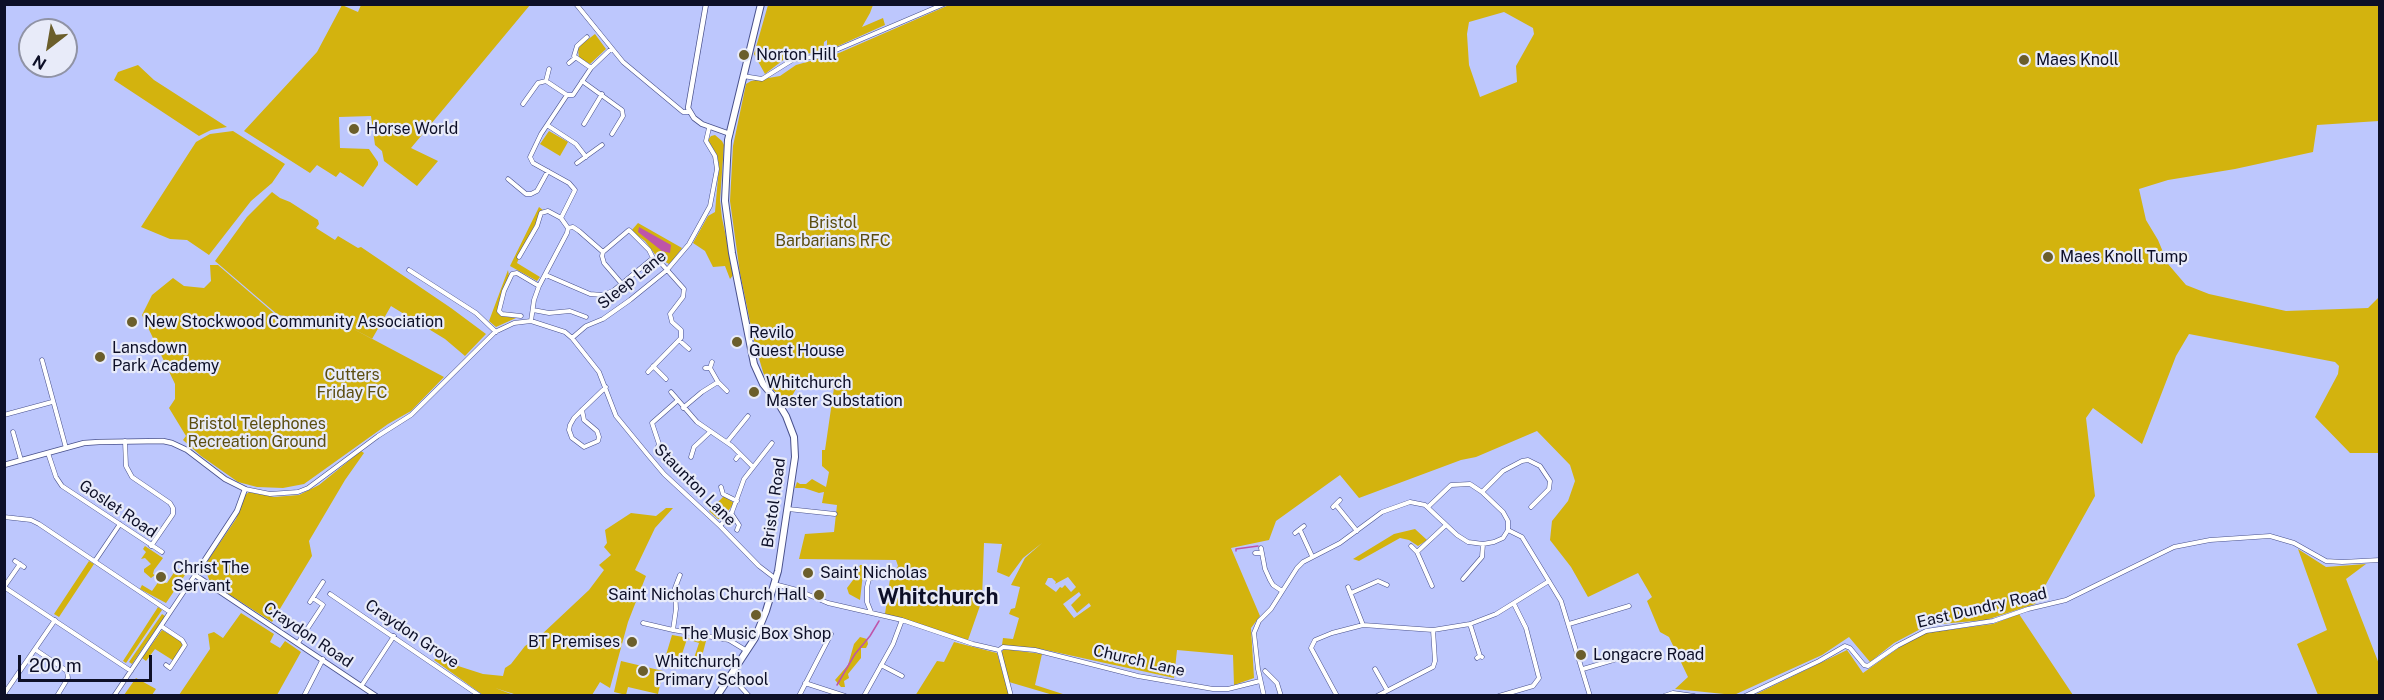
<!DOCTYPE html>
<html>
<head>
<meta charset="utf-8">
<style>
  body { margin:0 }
  #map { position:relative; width:2384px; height:700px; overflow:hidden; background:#bdc7fd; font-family:"Public Sans",sans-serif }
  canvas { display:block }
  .frame { position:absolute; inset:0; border:6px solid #0d0f27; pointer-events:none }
  .north { position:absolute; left:18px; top:18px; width:60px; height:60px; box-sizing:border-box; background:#e8ebf9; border:2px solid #9093a5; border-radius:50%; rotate:211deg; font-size:16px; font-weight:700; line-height:24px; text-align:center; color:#0d0f27 }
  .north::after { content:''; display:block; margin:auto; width:21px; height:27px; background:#6b5e2b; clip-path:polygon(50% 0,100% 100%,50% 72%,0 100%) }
  .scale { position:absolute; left:18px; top:655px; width:134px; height:27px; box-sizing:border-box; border:3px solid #0d0f27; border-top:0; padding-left:8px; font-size:18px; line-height:21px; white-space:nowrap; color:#0d0f27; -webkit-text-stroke:4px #e8ebf9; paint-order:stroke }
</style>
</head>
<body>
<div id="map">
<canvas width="2384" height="700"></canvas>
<div class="frame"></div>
<div class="north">N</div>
<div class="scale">200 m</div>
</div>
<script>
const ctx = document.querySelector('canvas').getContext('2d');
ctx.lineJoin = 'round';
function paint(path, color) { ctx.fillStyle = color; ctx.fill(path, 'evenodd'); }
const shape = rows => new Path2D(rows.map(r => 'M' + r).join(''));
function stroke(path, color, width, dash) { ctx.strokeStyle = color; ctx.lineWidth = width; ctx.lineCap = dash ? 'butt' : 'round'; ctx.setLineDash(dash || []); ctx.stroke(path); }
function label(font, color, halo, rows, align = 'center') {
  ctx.font = font + ' "Public Sans",sans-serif'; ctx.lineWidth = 4.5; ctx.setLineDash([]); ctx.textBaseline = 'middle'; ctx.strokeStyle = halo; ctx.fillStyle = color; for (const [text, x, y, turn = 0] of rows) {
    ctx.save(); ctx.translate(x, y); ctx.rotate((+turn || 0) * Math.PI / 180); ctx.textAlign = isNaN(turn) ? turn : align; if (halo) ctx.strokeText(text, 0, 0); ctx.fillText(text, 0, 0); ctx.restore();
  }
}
paint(shape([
  [361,5,530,5,411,148,438,161,417,186,384,161,382,151,375,145,371,116,339,117,340,148,369,149,378,162,378,165,363,187,340,172,336,177,317,165,310,173,244,131,317,52,342,5,358,12],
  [768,5,873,5,870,13,862,27,883,18,885,25,827,51,827,40,824,42,823,53,791,54,765,74,754,54],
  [949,5,2379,5,2379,121,2317,125,2313,152,2235,169,2168,180,2139,189,2146,220,2158,240,2168,264,2186,285,2209,294,2286,311,2368,308,2379,297,2379,453,2350,453,2315,417,2338,374,2339,366,2335,362,2189,334,2176,356,2142,444,2093,408,2086,418,2095,496,2035,604,1986,620,1928,625,1894,643,1870,662,1849,637,1822,655,1734,695,1675,689,1688,677,1669,637,1660,632,1647,601,1652,597,1638,573,1588,597,1571,567,1550,540,1552,521,1568,501,1575,481,1570,465,1537,431,1476,457,1461,460,1359,498,1340,475,1276,521,1269,540,1231,548,1260,616,1251,628,1254,678,1234,685,1233,655,1177,650,1174,678,1041,649,1002,645,1003,638,1013,639,1019,618,1009,614,1011,609,1015,608,1020,587,1011,585,1025,558,1042,543,1023,558,1009,577,997,572,1002,544,984,543,982,600,968,640,885,614,890,579,898,566,896,560,799,559,805,534,834,532,837,505,822,503,824,492,819,493,804,488,795,488,797,482,800,484,806,484,812,479,826,487,829,472,822,466,822,450,825,450,834,388,813,376,796,389,787,405,768,384,763,372,754,341,740,273,730,201,733,146,746,84,751,81,780,76,796,65,839,53],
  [1504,12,1533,28,1534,34,1516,66,1517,82,1480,97,1469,65,1467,34,1469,22],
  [1068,577,1076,587,1071,592,1065,585,1062,588,1060,587,1056,592,1045,584,1048,578,1052,578,1056,582,1055,584],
  [1079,592,1081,595,1071,605,1077,613,1089,603,1091,606,1074,618,1063,604],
  [595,34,606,49,590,64,579,58,578,49,582,44],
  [138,65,154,80,227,127,211,130,199,136,114,80,118,72],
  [233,131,285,164,272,183,251,201,209,255,187,240,170,239,141,227,196,142,210,134],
  [549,131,568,142,560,156,540,144],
  [715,135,722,141,724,145,720,200,722,218,734,274,730,279,725,266,713,267,705,251,693,243,708,216,715,212,719,166,717,155,708,140,711,136],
  [272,192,280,198,290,202,318,220,319,224,316,228,335,240,338,236,358,248,361,247,451,308,486,334,465,356,445,339,391,306,372,339,348,326,444,377,411,411,388,424,304,484,283,488,257,487,238,482,201,456,183,440,186,436,169,408,175,399,175,384,142,315,152,295,173,278,184,286,204,288,211,281,210,265,218,265,283,321,285,317,298,318,278,315,215,261,247,217],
  [539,207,543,210,518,256,519,258,517,263,540,277,537,281,510,266],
  [638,223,682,248,673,260,669,264,657,257,645,241,631,231],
  [508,270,509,276,499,301,497,312,501,316,516,318,496,327,489,321],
  [361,451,364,453,345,480,309,541,312,556,272,622,210,582,204,566,236,519,245,495,249,492,274,497,299,495,319,485],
  [724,496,734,503,723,518,718,519,709,511],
  [666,508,673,508,655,528,635,570,646,576,628,622,610,688,600,682,592,695,517,695,495,688,514,695,483,695,434,660,437,657,444,658,455,665,483,674,503,676,505,668,511,664,525,646,540,636,589,590,604,570,599,565,611,555,604,547,607,543,605,530,631,513,656,516],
  [1415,529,1427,540,1418,546,1409,540,1400,538,1359,561,1353,559,1394,534],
  [145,546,163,558,154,570,153,574,155,575,151,578,144,572,144,569,151,564,145,558,141,559,146,552,143,549],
  [2298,549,2326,567,2366,564,2346,579,2379,664,2379,695,2318,695,2297,644,2327,630],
  [89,561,94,564,59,617,54,614],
  [860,565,864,565,860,600,849,594,847,588,856,576],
  [177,568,184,572,185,575,166,603,140,589,142,585,152,591,159,581,167,583],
  [158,607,162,610,126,663,123,661],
  [241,613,274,634,270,642,280,648,285,641,301,652,277,695,179,695,210,649,208,634,214,632,223,638],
  [162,614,165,616,132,664,129,662],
  [2019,614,2073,695,1752,696,1847,650,1863,673,1897,649,1924,633,1993,624],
  [162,630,181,641,183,646,174,661,155,649,146,661,142,658],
  [672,635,706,641,701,660,694,658,699,643,687,639,677,669,663,665],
  [860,637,867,639,868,644,866,648,861,648,861,658,848,674,849,678,844,681,845,687,841,687,835,680,848,665,854,644],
  [954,642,997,653,1009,695,915,696,937,661,944,662],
  [1004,649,1042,654,1035,685,1066,695,1053,695,1009,682,1001,653],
  [621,661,663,671,658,694,628,687,626,695,614,692],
  [136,678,156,689,152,695,124,695]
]), '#d3b30e');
paint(shape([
  [639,227,671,245,670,253,662,251,638,232]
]), '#be55a9');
stroke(shape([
  [1236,551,1236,549,1258,546],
  [837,685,855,654,870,636,879,621]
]), '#be55a9', 1.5);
const minor = shape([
  [576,4,623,62,683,112,689,112],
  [587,37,577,46,574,56,591,68],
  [569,63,575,58],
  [743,76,762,79,794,59,822,56,944,4],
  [546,81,567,95],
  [582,81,622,110,623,116,612,134],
  [523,104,538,83,546,81,549,69],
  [584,124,602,94],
  [547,125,576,144,586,157],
  [577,163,602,145],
  [508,179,526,194,531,194,537,191,548,171],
  [568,228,573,227,579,231,603,252],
  [519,257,537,226,541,213,548,211,561,218],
  [409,270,476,313,496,332],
  [546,275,590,294,602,295,613,291,653,258,660,262,684,289,683,297,670,314,672,322,681,330,681,338,648,372],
  [622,284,604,263,602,256,603,252,629,230,649,250,653,258],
  [533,310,549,313,570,311,586,317],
  [521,316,502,314,499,311,504,291,512,274,517,273,539,286],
  [531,321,534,300,539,286,567,233,568,228,561,218,575,190,569,183,533,163,530,157,541,134,567,95,573,95,591,68,611,49],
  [572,338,586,326,603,319,630,300,667,270,689,244,710,206,717,169,715,156,706,141,709,128],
  [680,341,689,349],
  [42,360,66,448],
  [653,366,666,379],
  [705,368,710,368,712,362],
  [710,368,718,382,727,391],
  [671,392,697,422,732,446,753,467],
  [683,408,702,392,718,382],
  [582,410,584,420,597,431,599,437,598,441,584,447,572,438,569,430,570,425,574,418,582,410,606,387],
  [4,415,52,402],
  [13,432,21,460],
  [125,441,126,466,132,477,170,503,173,508,173,514,151,546],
  [727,442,748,416],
  [657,449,659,444,652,423,677,401],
  [48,453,56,477,62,486,162,552],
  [691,457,694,447,710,432],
  [736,459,740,454],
  [721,487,723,494,737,501],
  [245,489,270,494,298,492,308,488,378,436,411,415,495,332,514,323,531,321,565,332,572,338,599,372,616,416,648,455,664,474,720,526,759,566,776,579],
  [1482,492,1503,471,1522,461,1528,460,1540,466,1550,481,1549,489,1531,507],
  [1336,505,1357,531],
  [1333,507,1340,500],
  [788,509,835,514],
  [731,513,739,525,737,530],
  [4,517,31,520,39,524,170,612],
  [720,526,732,512,744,479,772,443],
  [1300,530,1312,556],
  [1508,530,1522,537,1561,601,1590,696],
  [1295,533,1304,526],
  [1411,546,1417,552],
  [1261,548,1265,569,1270,580,1273,585,1282,591],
  [1255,553,1262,553],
  [15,561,24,567],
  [95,561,120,524],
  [680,575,675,588,676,609,673,630,729,640,747,651],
  [1463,579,1482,557,1483,544],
  [774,584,797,590,828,603,902,620,973,644,999,650],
  [1432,586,1417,552,1446,525],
  [4,587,131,671],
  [4,587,20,564],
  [1348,587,1363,625],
  [1351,593,1378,581,1387,585],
  [330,594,480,696],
  [310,602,323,582],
  [871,612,867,602,867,587,869,579,878,576],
  [643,623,673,630],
  [1470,624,1480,656],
  [1569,624,1629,606],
  [161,626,182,640,185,645,170,668,166,665],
  [298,643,323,605,313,598],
  [36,650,67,671,68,678,57,696],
  [999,650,1003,647,1035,650,1138,676,1213,689,1228,689,1260,681],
  [999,650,1011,696],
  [1477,658,1480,656,1482,657],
  [881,665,902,676],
  [1375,669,1387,690],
  [1583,669,1637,653,1650,653,1656,655],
  [1265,671,1277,683,1281,696],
  [730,675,749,696],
  [805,683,845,696],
  [362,685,394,636],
  [4,694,55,620],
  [114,696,195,575],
  [304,696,323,659],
  [799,696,831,634],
  [864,696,893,644,902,620],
  [1264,696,1258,669,1254,633,1259,621,1271,609,1297,568,1303,562,1340,543,1382,512,1410,502,1425,505,1457,535,1468,542,1483,544,1494,542,1503,538,1508,530,1508,521,1503,512,1482,492,1470,484,1451,485,1428,507],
  [1337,696,1311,648,1315,640,1332,633,1363,625,1433,630,1470,624,1496,614,1549,581],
  [1377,696,1433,667,1435,661,1433,630],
  [1499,696,1533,686,1539,678,1526,628,1514,604],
  [1664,696,1673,693,1694,696],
  [1745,696,1819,661,1845,646,1850,648,1864,665,1868,666,1897,646,1926,631,1993,621,2028,609,2066,600,2174,547,2210,540,2270,536,2294,543,2326,561,2342,562,2380,560]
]);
const tertiary = shape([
  [706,4,688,108,694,118,702,124,730,134],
  [4,465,84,443,99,442,163,441,172,443,187,450,225,479,245,489,237,511,195,575,376,696]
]);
const trunk = shape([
  [717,696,755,638,766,611,778,571,795,457,794,437,786,416,777,401,763,384,754,364,732,253,725,201,728,140,761,4]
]);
stroke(minor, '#49518c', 5);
stroke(tertiary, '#49518c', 6);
stroke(trunk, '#49518c', 8);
stroke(minor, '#fff', 4);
stroke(tertiary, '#fff', 4.5);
stroke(trunk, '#fff', 6);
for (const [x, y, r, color] of [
  [744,55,6,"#6b5e2b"],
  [2024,60,6,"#6b5e2b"],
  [354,129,6,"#6b5e2b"],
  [2048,257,6,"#6b5e2b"],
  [132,322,6,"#6b5e2b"],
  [737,342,6,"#6b5e2b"],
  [100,357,6,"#6b5e2b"],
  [754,392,6,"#6b5e2b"],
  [808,573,6,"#6b5e2b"],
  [161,577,6,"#6b5e2b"],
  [819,595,6,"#6b5e2b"],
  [756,615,6,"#6b5e2b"],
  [632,642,6,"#6b5e2b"],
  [1581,655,6,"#6b5e2b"],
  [643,671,6,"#6b5e2b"]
]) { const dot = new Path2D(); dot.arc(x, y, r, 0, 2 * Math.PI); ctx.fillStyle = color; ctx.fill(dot); stroke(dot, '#e8ebf9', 2); }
label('16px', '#0d0f27', '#e8ebf9', [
  ["Norton Hill",756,55],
  ["Maes Knoll",2036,60],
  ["Horse World",366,129],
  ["Maes Knoll Tump",2060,257],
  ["New Stockwood Community Association",144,322],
  ["Revilo",749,333],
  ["Guest House",749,351],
  ["Lansdown",112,348],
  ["Park Academy",112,366],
  ["Whitchurch",766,383],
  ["Master Substation",766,401],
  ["Christ The",173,568],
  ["Servant",173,586],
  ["Saint Nicholas",820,573],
  ["Saint Nicholas Church Hall",807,595,"right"],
  ["The Music Box Shop",756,634,"center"],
  ["BT Premises",620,642,"right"],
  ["Longacre Road",1593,655],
  ["Whitchurch",655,662],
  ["Primary School",655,680]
], 'left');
label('16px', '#5b4d10', '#e8ebf9', [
  ["Bristol",833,223],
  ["Barbarians RFC",833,241],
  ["Cutters",352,375],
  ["Friday FC",352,393],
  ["Bristol Telephones",257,424],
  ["Recreation Ground",257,442]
]);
label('16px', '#0d0f27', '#e8ebf9', [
  ["Sleep Lane",632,280,-39],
  ["Staunton Lane",695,485,45],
  ["Bristol Road",774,503,-82],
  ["Goslet Road",118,509,34],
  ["East Dundry Road",1982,608,-13],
  ["Craydon Grove",412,634,34],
  ["Craydon Road",308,635,34],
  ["Church Lane",1139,661,13]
]);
label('bold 22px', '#0d0f27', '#e8ebf9', [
  ["Whitchurch",938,597]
]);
</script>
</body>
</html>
